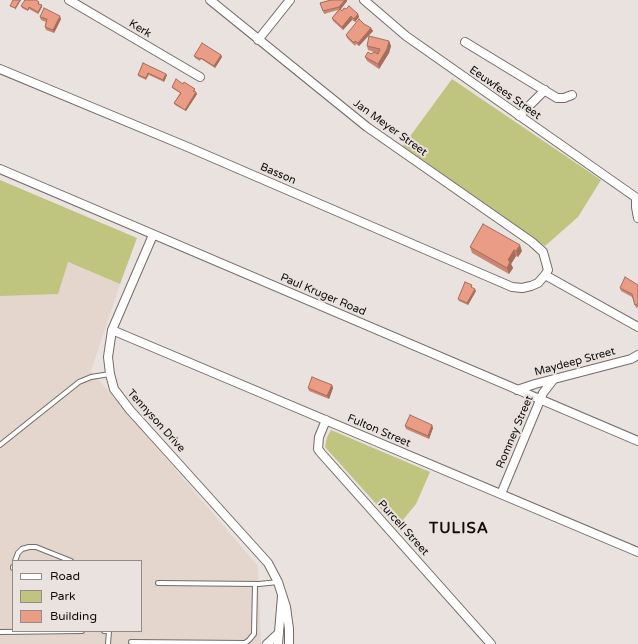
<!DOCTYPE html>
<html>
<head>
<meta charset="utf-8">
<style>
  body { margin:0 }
  #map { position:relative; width:638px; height:644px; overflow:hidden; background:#e9e2de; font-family:"Varela Round",sans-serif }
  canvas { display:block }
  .legend { position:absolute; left:12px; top:560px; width:130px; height:72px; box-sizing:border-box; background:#e9e2de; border:1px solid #928d8a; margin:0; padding:5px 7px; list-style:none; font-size:12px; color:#100d0c }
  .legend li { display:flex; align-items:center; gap:8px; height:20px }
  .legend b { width:20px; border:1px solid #928d8a }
</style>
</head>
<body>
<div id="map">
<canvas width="638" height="644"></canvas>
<ul class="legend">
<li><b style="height:5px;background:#fff"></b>Road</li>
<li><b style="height:11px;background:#bfc47f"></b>Park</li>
<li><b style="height:11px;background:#eb9c85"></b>Building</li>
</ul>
</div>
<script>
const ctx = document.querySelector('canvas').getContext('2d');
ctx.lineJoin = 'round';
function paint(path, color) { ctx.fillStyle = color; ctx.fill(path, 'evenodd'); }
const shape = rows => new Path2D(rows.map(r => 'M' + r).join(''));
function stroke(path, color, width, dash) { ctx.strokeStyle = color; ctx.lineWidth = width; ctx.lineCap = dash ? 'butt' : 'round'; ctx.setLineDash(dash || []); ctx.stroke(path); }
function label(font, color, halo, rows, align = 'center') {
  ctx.font = font + ' "Varela Round",sans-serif'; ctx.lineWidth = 4; ctx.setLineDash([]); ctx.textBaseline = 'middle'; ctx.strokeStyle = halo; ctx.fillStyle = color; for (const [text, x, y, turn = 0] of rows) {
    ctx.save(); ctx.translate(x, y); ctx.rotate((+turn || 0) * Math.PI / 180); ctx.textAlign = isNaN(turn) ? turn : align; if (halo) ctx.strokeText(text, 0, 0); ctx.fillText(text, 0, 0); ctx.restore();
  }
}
paint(shape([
  [67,262,120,284,91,371,258,566,261,644,0,644,0,296],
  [13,561,141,561,141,631,13,631]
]), '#e4d5cd');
paint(shape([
  [452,79,601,180,578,217,545,246,403,146],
  [0,180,137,238,120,284,68,262,58,294,0,296],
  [331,430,430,472,416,504,397,527,325,447,327,437]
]), '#bfc47f');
const service = shape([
  [0,445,79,382,91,377,110,374],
  [15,561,18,553,22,549,29,547,36,547,71,561],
  [13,568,13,567],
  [158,583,259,584,278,582],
  [104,631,109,631,108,644],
  [0,632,82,631],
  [131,642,245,643,249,640,254,634,255,584]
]);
const minor = shape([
  [69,0,200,77],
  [364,0,406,36,638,199],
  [258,40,290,0],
  [465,42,557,98,564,98,572,95],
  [0,69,190,148,512,287,522,288,531,286,538,283,545,275,548,270,543,252,532,242,367,127,210,0],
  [519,116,545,90],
  [0,169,638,441],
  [636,198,636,207,638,218],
  [153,235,112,330,108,357,110,374,114,389,130,410,268,563,278,582,286,607,289,629,289,644],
  [545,275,638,327],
  [112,330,638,552],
  [517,390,535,384,631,359,638,355],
  [326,420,319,437,318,449,321,453,491,644],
  [501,494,543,393,553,380],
  [267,644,279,633],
  [278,644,282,596]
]);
stroke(service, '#736d69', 6);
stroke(minor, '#736d69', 10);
stroke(service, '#fff', 4);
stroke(minor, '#fff', 8);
paint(shape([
  [331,0,347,0,347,1,341,9,342,11,346,9,358,14,359,17,355,22,352,20,343,30,333,21,332,18,338,10,324,14,320,3],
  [39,2,39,4,42,5,42,7,38,14,29,9,28,11,22,8,21,6],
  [40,17,61,19,54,33,46,30,45,27,46,22,41,20],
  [364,24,371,28,373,31,359,46,356,44,355,46,347,38,346,35],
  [389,41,391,46,389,53,379,69,367,61,365,57,374,52,368,50,367,46],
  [221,55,222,57,215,68,201,59,200,61,195,58,194,56],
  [143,63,167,75,164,82,149,75,146,80,138,76,138,75],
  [183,84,195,89,195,90,194,92,197,94,186,111,175,105,174,103,180,93,172,88,172,87],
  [470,247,522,251,518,257,516,256,511,264,513,268,509,274,472,253],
  [472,285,472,288,476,291,468,305,459,301,458,299],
  [638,285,638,307,636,308,632,297,621,291,620,288],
  [332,385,333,388,329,399,309,391,308,388],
  [432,425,433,428,429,439,406,429,405,426]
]), '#ca8672');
paint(shape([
  [20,0,21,0,15,10,15,8],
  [345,0,347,0,347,1,340,10,339,7],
  [42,5,42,7,38,14,38,12],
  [358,14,359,17,355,22,354,19],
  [60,16,61,19,54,33,53,30],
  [351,16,352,20,343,30,342,27],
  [371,28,373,31,359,46,358,43],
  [389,41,391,46,389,53,379,69,378,64],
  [221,55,222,57,215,68,214,66],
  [166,74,167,75,164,82,163,80],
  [196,92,197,94,186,111,185,110],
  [520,245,522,251,518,257,516,251],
  [514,250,516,256,511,264,513,268,509,274,507,268,508,260],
  [475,289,476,291,468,305,467,303],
  [332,385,333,388,329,399,327,396],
  [432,425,433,428,429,439,428,436]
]), '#a46d5d');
const building = shape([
  [13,0,20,0,15,8,10,6,13,0],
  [25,0,36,0,39,2,38,4,42,5,38,12,29,7,28,10,21,6,25,0],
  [331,0,345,0,339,7,323,11,320,3,331,0],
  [349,6,358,14,354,19,351,16,342,27,332,18,340,9,342,11,344,8,346,9,349,6],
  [44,8,60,16,53,30,45,27,47,19,40,17,44,8],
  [359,19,364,24,371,28,358,43,355,41,354,43,346,35,359,19],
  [369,36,389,41,387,49,378,64,365,57,368,52,371,54,374,52,378,54,380,49,367,46,369,36],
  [202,43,221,55,214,66,201,58,200,59,194,56,202,43],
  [143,63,166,74,163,80,148,73,146,78,138,75,143,63],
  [176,79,183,84,184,82,195,89,193,91,196,92,185,110,174,103,181,93,172,87,176,79],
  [483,224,520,245,516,251,514,250,508,260,510,262,507,268,470,247,483,224],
  [625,277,638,285,638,304,635,305,632,294,620,288,625,277],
  [465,282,472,285,471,287,475,289,467,303,458,299,465,282],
  [312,377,332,385,327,396,308,388,312,377],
  [410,415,432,425,428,436,405,426,410,415]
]);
paint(building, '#eb9c85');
stroke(building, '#a46d5d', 1);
label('11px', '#100d0c', '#e9e2de', [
  ["Kerk",140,29,31],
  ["Eeuwfees Street",505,93,35],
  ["Jan Meyer Street",390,128,36],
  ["Basson",278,174,23],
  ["Paul Kruger Road",323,295,23],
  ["Maydeep Street",575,362,-15],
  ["Tennyson Drive",156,421,48],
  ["Fulton Street",379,431,23],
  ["Romney Street",515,432,-67],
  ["Purcell Street",403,528,48]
]);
ctx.letterSpacing = '1px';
label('bold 15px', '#100d0c', '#e9e2de', [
  ["TULISA",459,529]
]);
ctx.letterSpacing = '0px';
</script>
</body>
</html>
